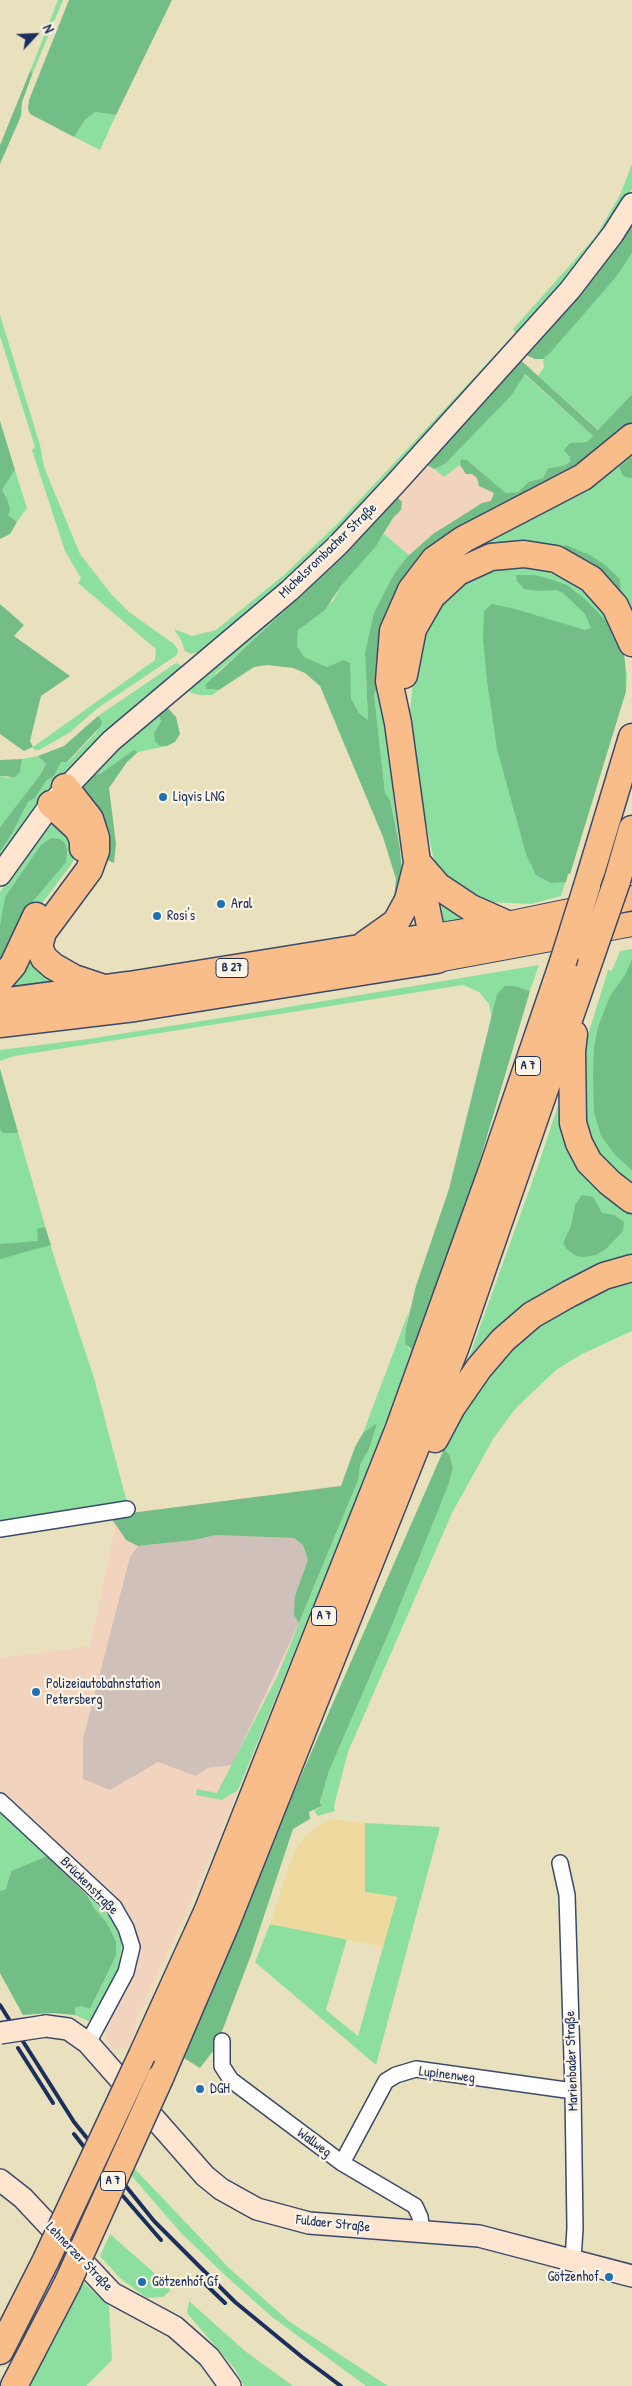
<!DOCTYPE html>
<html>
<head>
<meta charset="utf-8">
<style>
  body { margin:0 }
  #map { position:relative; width:632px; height:2386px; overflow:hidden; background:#e9e1bd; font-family:"Patrick Hand",sans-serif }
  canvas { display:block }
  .north { position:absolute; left:10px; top:10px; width:50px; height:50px; -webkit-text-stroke:4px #fcf5e5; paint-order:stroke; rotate:65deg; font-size:14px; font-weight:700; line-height:20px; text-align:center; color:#1b2f5e }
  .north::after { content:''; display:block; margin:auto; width:18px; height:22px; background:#1b2f5e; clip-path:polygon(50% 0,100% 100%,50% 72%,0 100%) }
</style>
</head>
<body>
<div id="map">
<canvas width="632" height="2386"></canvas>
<div class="north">N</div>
</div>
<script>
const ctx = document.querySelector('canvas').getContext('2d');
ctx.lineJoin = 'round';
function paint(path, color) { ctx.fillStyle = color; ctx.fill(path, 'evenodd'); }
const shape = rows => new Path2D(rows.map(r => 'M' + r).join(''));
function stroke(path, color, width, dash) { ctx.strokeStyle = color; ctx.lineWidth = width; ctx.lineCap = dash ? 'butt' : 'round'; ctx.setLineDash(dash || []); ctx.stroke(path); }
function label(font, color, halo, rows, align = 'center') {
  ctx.font = font + ' "Patrick Hand",sans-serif'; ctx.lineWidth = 4.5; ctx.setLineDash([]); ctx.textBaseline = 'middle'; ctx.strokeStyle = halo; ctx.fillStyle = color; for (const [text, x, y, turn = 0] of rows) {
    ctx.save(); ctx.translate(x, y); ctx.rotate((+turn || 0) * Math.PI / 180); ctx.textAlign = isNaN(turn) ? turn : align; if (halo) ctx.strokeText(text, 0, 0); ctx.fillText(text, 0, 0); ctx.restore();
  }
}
paint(shape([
  [420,461,444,477,460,465,466,474,472,474,477,478,479,486,494,493,491,501,482,503,433,534,409,555,384,534,393,518,401,510,394,494],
  [342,1485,293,1658,197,1889,136,2021,132,2044,118,2050,111,2047,104,2035,132,1966,107,1891,36,1822,22,1813,0,1790,0,1658,90,1646,115,1529,110,1516]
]), '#f2d4be');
paint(shape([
  [216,1535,294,1538,303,1545,308,1560,294,1615,299,1623,232,1765,207,1768,196,1776,158,1762,110,1790,83,1779,83,1739,130,1557,138,1546,194,1540]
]), '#cfc0ba');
paint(shape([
  [58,0,63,0,32,75,31,69],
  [95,112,116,115,100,150,74,137,85,120],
  [632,164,632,189,622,210,519,337,513,329,596,236,620,195],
  [632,253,632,394,599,430,538,376,544,367,543,359,617,276],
  [0,315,40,445,44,467,80,554,112,595,129,612,174,644,178,650,177,655,98,708,69,733,39,750,35,750,33,747,155,660,156,649,78,583,81,578,65,551,32,450,35,447,0,336],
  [509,340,512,345,310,562,207,649,191,654,185,651,181,640,174,629,192,636,216,630,284,575,338,523],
  [524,374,593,436,587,442,581,442,570,457,570,462,563,466,548,468,543,478,528,482,518,492,506,493,467,460,461,459,460,465,444,477,434,469,445,464,511,396],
  [632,450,632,630,556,556,447,579,430,571],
  [15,470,27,508,17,522,8,515,2,490],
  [384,534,409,555,394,574,365,653,368,720,359,713,351,698,343,660,327,667,303,657,297,646,298,630,333,601,341,586],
  [346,546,345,555,259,636,216,673,210,690,219,690,212,695,201,695,191,693,187,687],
  [513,567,545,570,583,588,608,615,625,662,627,675,626,691,570,874,568,874,561,896,531,904,488,902,451,886,434,861,419,788,410,711,414,673,425,634,440,606,473,578,484,573],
  [176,663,182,666,178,673,0,861,0,852,13,832,28,802,35,798,46,781,54,776,61,762,68,762,96,733,102,721,98,716],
  [379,684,392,786,400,849,390,800,385,793,374,694],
  [157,712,161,721,154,733,160,746,167,746,138,752,134,751,100,774,88,775],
  [38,756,46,764,40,775,0,827,0,776,7,778,20,772,22,759],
  [67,802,76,806,90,830,92,853,77,882,47,919,38,932,34,943,38,960,45,970,71,982,4,991,17,973,30,936,81,868,87,855,85,832,77,818,65,806],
  [55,823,65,824,75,857,71,865,37,910,0,978,0,892,46,826],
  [440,899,469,919,444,923],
  [632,949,632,1188,608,1170,584,1127,583,1051,608,970,612,971,620,951],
  [539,965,530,991,515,986,497,994,492,1019,489,1004,479,992,463,985,15,1056,0,1061,0,1050,88,1039,258,1012],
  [0,1069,54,1257,94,1378,126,1499,126,1504,0,1524],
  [567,1078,568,1118,632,1204,632,1263,604,1271,455,1396,539,1163],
  [632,1280,632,1331,582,1354,556,1370,515,1409,493,1439,452,1513,348,1752,334,1806,335,1811,318,1816,314,1811,322,1806,320,1802,329,1771,390,1630,448,1486,453,1468,450,1456,444,1449,451,1434,490,1372,530,1333,566,1308],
  [409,1311,406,1328,408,1348,412,1350,366,1477,238,1790,222,1800,196,1795,197,1789,217,1793,277,1677,359,1478,360,1465,369,1449,376,1424,363,1433],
  [0,1810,47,1856,11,1871,6,1889,0,1891],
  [365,1823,440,1827,376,2065,255,1962,270,1924,347,1939,326,2010,358,2036,397,1897,365,1892],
  [87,1895,113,1919,122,1943,118,1972,91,2022,75,2015,75,2008,81,2006,90,2009,116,1956,116,1940,107,1923,94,1908],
  [134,2168,229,2268,290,2322,388,2386,366,2386,272,2317,227,2277,181,2233,131,2175],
  [110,2234,168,2285,170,2291,163,2297,147,2298,120,2278,100,2256],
  [83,2282,109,2306,112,2360,86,2386,26,2386,73,2291,77,2295],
  [189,2301,245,2351,293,2386,244,2386,235,2369,187,2313]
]), '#8ddf9f');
paint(shape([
  [69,0,172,0,116,115,95,112,85,120,74,137,30,114,28,109,29,100],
  [31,69,32,75,22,102,21,116,0,164,0,145],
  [632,215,632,253,617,276,549,354,543,359,535,359,526,355],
  [516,356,598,430,632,394,632,426,391,604,383,621,380,638,378,657,379,684,374,694,385,793,390,800,400,849,403,884,399,896,394,897,396,879,383,837,320,686,305,673,293,668,267,665,254,667,219,690,207,689,205,685,345,555,346,546,394,494,402,502,401,510,393,518,376,546,341,586,325,610,298,630,297,646,304,657,327,667,343,660,350,663,351,698,359,713,368,720,365,653,374,613,394,574,407,557,433,534,482,503,491,501,494,493,479,486,477,478,472,474,466,474,460,465,461,459,467,460,506,493,518,492,528,482,543,478,548,468,563,466,570,462,570,457,564,450,570,443,587,442,593,436,525,374,511,396,445,464,434,469,420,461],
  [0,421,15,470,2,490,7,499,10,509,8,515,17,522,10,534,0,539],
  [632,457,632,477,630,478,623,476,619,467],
  [566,545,590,555,605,565,620,579,621,593,615,596,557,551],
  [516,575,534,575,550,579,567,585,586,600,608,623,614,638,623,647,625,662,626,691,570,874,568,874,566,882,551,883,536,875,526,854,497,749,487,681,483,638,484,611,492,604,515,609,585,630,591,628,585,614,563,593,556,590,538,591,524,589,517,581],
  [0,604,24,625,14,636,70,676,41,696,30,741,33,747,24,751,0,734],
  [165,705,176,717,180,734,175,742,167,746,160,746,155,741,154,733,161,721,157,712],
  [98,716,102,721,101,726,67,762,61,762,54,776,46,781,35,798,28,802,13,832,0,852,0,827,40,775,46,764,38,756,64,746],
  [134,750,138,752,127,762,109,788,116,844,114,863,99,856,82,792,83,784,88,775,100,774],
  [22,759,20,772,15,777,0,776,0,760],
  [51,838,60,839,65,843,67,851,66,862,18,919,0,973,0,926,5,897,41,845],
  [632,959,632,1170,616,1156,601,1136,594,1112,593,1077,594,1048,598,1027,610,996,625,975],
  [505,986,515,986,530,991,472,1187,412,1350,405,1343,406,1328,416,1286,449,1189,497,994],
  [0,1069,18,1133,3,1133,0,1129],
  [582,1195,593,1197,602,1213,614,1215,624,1222,623,1231,606,1249,596,1255,583,1257,576,1256,566,1248,563,1243,571,1226,575,1205],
  [45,1227,51,1245,0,1259,0,1244,38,1241,37,1229],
  [377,1423,369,1449,360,1465,359,1478,299,1623,294,1615,295,1596,308,1560,303,1545,294,1538,216,1535,194,1540,138,1546,126,1540,112,1519,115,1515,341,1486,355,1447,363,1433],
  [444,1449,450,1456,453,1468,448,1486,390,1630,329,1771,320,1802,322,1806,309,1812,310,1819,293,1829,251,1955,216,2047,200,2068,179,2055],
  [47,1856,87,1895,94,1908,107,1923,116,1941,116,1956,90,2009,81,2006,75,2008,75,2015,52,2013,23,2015,0,1973,0,1891,6,1889,11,1871]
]), '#72be86');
paint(shape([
  [330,1819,365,1823,365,1892,397,1897,383,1947,270,1924,289,1866,297,1847,309,1832]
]), '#eeda9e');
const street = shape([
  [0,1529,127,1509],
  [0,1801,114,1907,126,1928,132,1947,126,1972,88,2043],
  [560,1863,567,1895,573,2091,575,2228,573,2260],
  [222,2041,222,2066,231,2080,342,2163,415,2206,420,2217,422,2231],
  [342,2163,386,2081,396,2075,416,2069,573,2091]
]);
const secondary = shape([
  [0,875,51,804,111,741,289,591,337,546,395,484,570,290,613,234,632,204],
  [46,2026,68,2029,88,2043,205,2176,221,2189,257,2209,309,2223,479,2236,632,2276],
  [0,2180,23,2198,112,2293,175,2327,209,2357,230,2386]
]);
const primary = shape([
  [434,936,507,924,632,898],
  [437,960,632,924]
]);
const highway = shape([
  [404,675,413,629,432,596,458,572,491,557,524,554,556,559,591,579,615,606,632,643],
  [65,787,90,819,96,838,96,851,89,870,43,932,39,947,44,958,53,966,74,978,101,987],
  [51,804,78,829,83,840,83,848],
  [418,863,438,886,471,908,507,924],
  [617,881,632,829],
  [587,886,632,737],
  [365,944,396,922,408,900,416,868],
  [0,980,13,965,36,916],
  [0,1002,129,985,434,936],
  [0,1024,135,1008,437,960,417,862,398,723,389,681,393,631,411,590,434,560,464,539,583,477,632,437],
  [574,1034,572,1051,573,1123,579,1143,589,1162,610,1183,632,1200],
  [435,1439,452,1407,479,1368,503,1340,532,1315,569,1294,604,1276,632,1268],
  [142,2055,207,1912,399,1428,492,1170,563,962],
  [160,2078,226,1924,455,1349,591,956],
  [0,2351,46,2260],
  [14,2386,67,2284]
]);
stroke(street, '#3a4a6c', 18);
stroke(secondary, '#3a4a6c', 24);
stroke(primary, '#3a4a6c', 26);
stroke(highway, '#3a4a6c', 29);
stroke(street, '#fff', 15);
stroke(secondary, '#fde5d0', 21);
stroke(primary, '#f9bd89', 24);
stroke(highway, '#f9bd89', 26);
stroke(shape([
  [0,2005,74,2122,154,2221,235,2302,302,2357,341,2386],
  [18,2048,53,2103],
  [74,2134,116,2188,161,2240],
  [198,2277,225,2303]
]), '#1b2f5e', 4);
const secondaryBridge = shape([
  [0,2033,46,2026]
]);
const highwayBridge = shape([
  [591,956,617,881],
  [563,962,587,886],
  [46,2260,142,2055],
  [67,2284,160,2078]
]);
stroke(secondaryBridge, '#3a4a6c', 24, []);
stroke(highwayBridge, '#3a4a6c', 29, []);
stroke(secondaryBridge, '#fde5d0', 21);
stroke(highwayBridge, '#f9bd89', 26);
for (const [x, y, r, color] of [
  [163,797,5,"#1f6fb2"],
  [221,904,5,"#1f6fb2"],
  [157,916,5,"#1f6fb2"],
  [36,1692,5,"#1f6fb2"],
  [200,2089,5,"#1f6fb2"],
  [609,2277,5,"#1f6fb2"],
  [142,2282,5,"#1f6fb2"]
]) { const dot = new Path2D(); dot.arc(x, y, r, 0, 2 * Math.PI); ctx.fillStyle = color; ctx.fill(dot); stroke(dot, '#fcf5e5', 2); }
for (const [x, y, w] of [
  [232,968,32],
  [528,1066,25],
  [324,1616,25],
  [113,2181,25]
]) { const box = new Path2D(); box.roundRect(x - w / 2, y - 9.5, w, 19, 4); ctx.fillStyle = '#fcf5e5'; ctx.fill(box); stroke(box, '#1b2f5e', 1); }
label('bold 12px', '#1b2f5e', null, [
  ["B 27",232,968],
  ["A 7",528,1066],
  ["A 7",324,1616],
  ["A 7",113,2181]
]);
label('14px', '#1b2f5e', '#fcf5e5', [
  ["Michelsrombacher Straße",328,551,-44],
  ["Brückenstraße",89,1886,45],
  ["Marienbader Straße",572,2061,-92],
  ["Lupinenweg",447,2075,7],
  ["Wallweg",314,2143,36],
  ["Fuldaer Straße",333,2224,6],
  ["Lehnerzer Straße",79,2257,46]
]);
label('14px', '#1b2f5e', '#fcf5e5', [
  ["Liqvis LNG",173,797],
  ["Aral",231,904],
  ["Rosi's",167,916],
  ["Polizeiautobahnstation",46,1684],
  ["Petersberg",46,1700],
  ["DGH",210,2089],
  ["Götzenhof",599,2277,"right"],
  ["Götzenhof Gf",152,2282]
], 'left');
</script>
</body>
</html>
